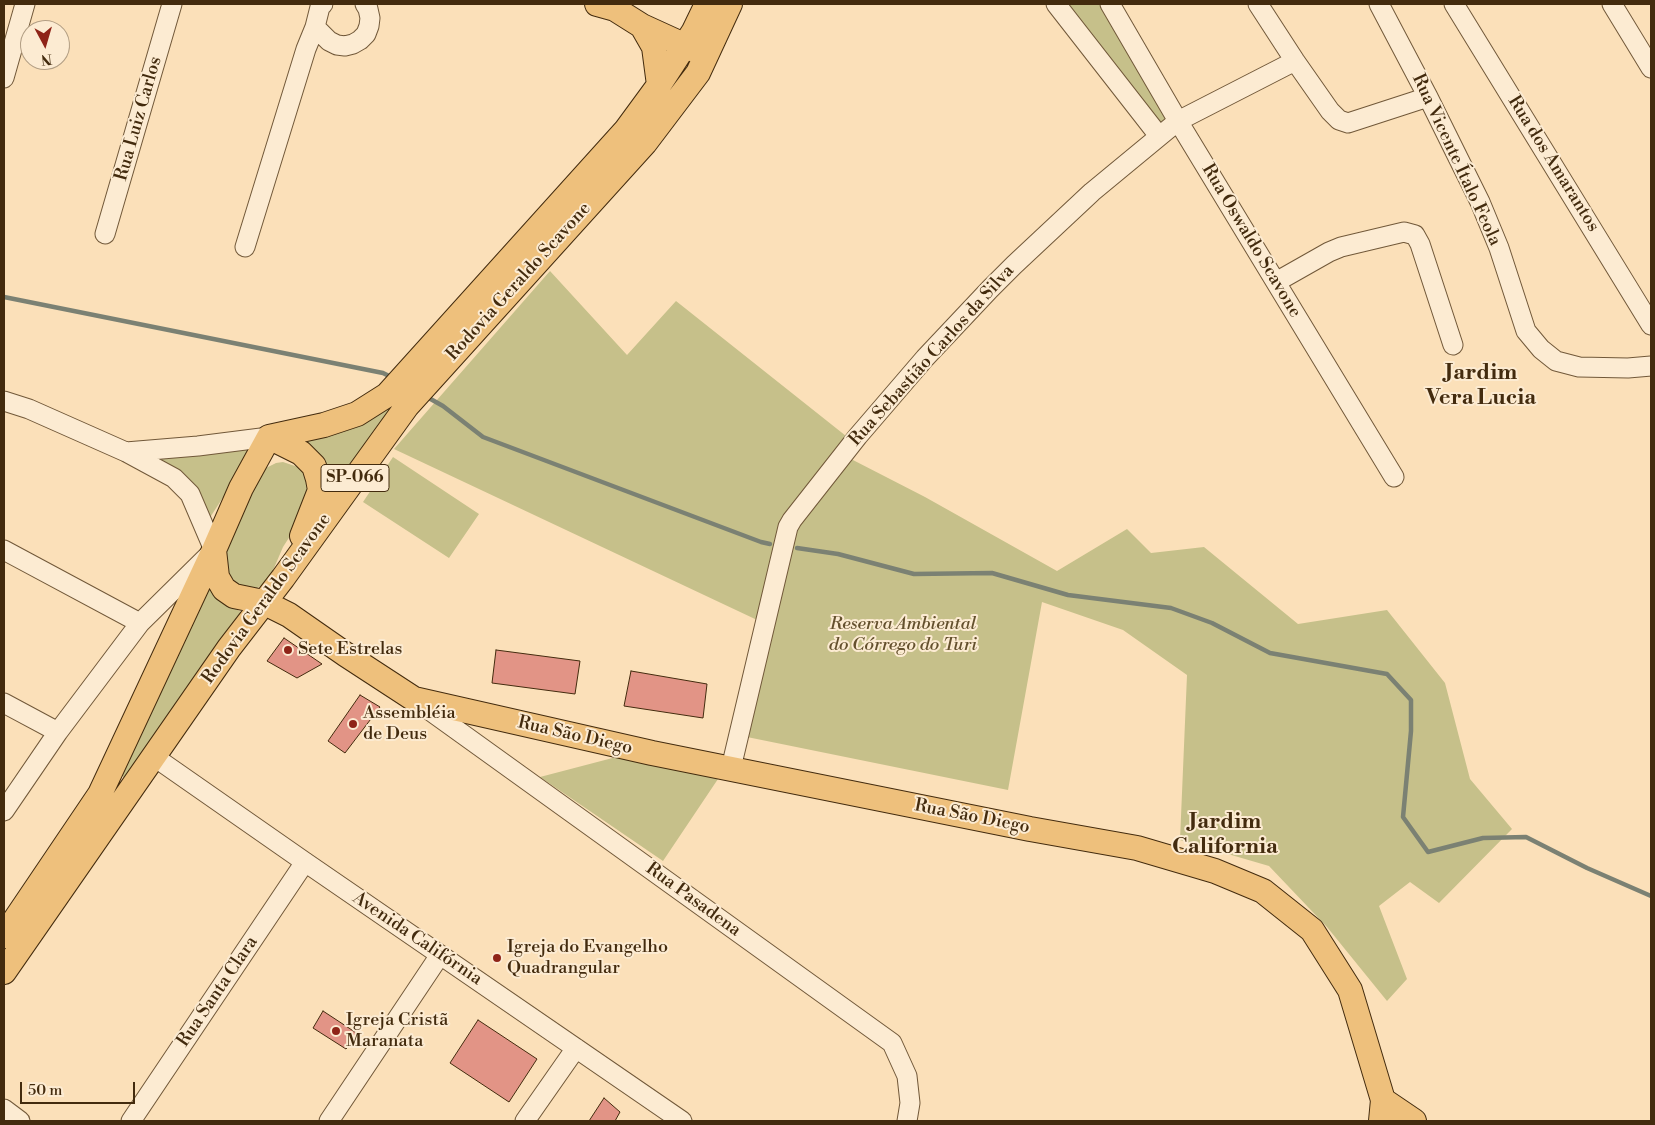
<!DOCTYPE html>
<html>
<head>
<meta charset="utf-8">
<style>
  body { margin:0 }
  #map { position:relative; width:1655px; height:1125px; overflow:hidden; background:#fbe0b9; font-family:"Libre Bodoni",serif }
  canvas { display:block }
  .frame { position:absolute; inset:0; border:5px solid #432b0e; pointer-events:none }
  .north { position:absolute; left:20px; top:20px; width:50px; height:50px; box-sizing:border-box; background:#fcebd2; border:1px solid #b29e84; border-radius:50%; rotate:174deg; font-size:14px; font-weight:700; line-height:20px; text-align:center; color:#432b0e }
  .north::after { content:''; display:block; margin:auto; width:18px; height:22px; background:#8f2418; clip-path:polygon(50% 0,100% 100%,50% 72%,0 100%) }
  .scale { position:absolute; left:20px; top:1082px; width:115px; height:22px; box-sizing:border-box; border:2px solid #432b0e; border-top:0; padding-left:6px; font-size:15px; line-height:18px; white-space:nowrap; color:#432b0e; -webkit-text-stroke:4px #fcebd2; paint-order:stroke }
</style>
</head>
<body>
<div id="map">
<canvas width="1655" height="1125"></canvas>
<div class="frame"></div>
<div class="north">N</div>
<div class="scale">50 m</div>
</div>
<script>
const ctx = document.querySelector('canvas').getContext('2d');
ctx.lineJoin = 'round';
function paint(path, color) { ctx.fillStyle = color; ctx.fill(path, 'evenodd'); }
const shape = rows => new Path2D(rows.map(r => 'M' + r).join(''));
function stroke(path, color, width, dash) { ctx.strokeStyle = color; ctx.lineWidth = width; ctx.lineCap = dash ? 'butt' : 'round'; ctx.setLineDash(dash || []); ctx.stroke(path); }
function label(font, color, halo, rows, align = 'center') {
  ctx.font = font + ' "Libre Bodoni",serif'; ctx.lineWidth = 4; ctx.setLineDash([]); ctx.textBaseline = 'middle'; ctx.strokeStyle = halo; ctx.fillStyle = color; for (const [text, x, y, turn = 0] of rows) {
    ctx.save(); ctx.translate(x, y); ctx.rotate((+turn || 0) * Math.PI / 180); ctx.textAlign = isNaN(turn) ? turn : align; if (halo) ctx.strokeText(text, 0, 0); ctx.fillText(text, 0, 0); ctx.restore();
  }
}
paint(shape([
  [1056,4,1110,4,1178,121,1159,136],
  [550,271,627,355,676,301,846,436,851,459,925,497,1057,571,1127,529,1151,553,1204,547,1298,624,1387,610,1445,683,1470,779,1512,829,1439,903,1410,882,1379,906,1407,979,1387,1001,1327,927,1269,866,1180,840,1187,675,1123,630,1042,602,1008,790,747,737,772,627,394,449],
  [412,384,330,495,329,476,327,467,317,452,303,440],
  [255,448,209,519,151,457],
  [393,457,479,514,449,558,363,502],
  [283,462,298,467,304,472,310,484,292,533,283,547,268,582,255,589,234,585,222,563,234,528,262,470,276,463],
  [205,577,225,603,243,613,124,778,121,773],
  [624,755,718,779,663,861,540,777]
]), '#c6c08a');
stroke(shape([
  [4,297,383,373,391,377],
  [427,397,443,406,483,437,761,542,770,544],
  [797,548,838,554,914,574,992,573,1068,595,1171,608,1212,623,1270,653,1387,674,1411,700,1411,731,1403,817,1428,852,1483,838,1526,837,1587,868,1651,896]
]), '#7b8173', 4.5);
const building = shape([
  [284,638,322,664,297,678,267,661,284,638],
  [496,650,580,661,575,694,492,683,496,650],
  [631,671,707,684,703,718,624,706,631,671],
  [360,695,380,707,345,753,328,741,360,695],
  [323,1011,358,1034,346,1049,313,1028,323,1011],
  [478,1020,537,1059,509,1102,450,1063,478,1020],
  [604,1098,620,1112,615,1121,589,1121,604,1098]
]);
paint(building, '#e29486');
stroke(building, '#432b0e', 1);
const minor = shape([
  [1056,4,1159,136],
  [1110,4,1178,121,1394,477],
  [1258,4,1295,61,1330,111,1339,120,1348,123,1428,97],
  [1379,4,1428,97,1480,202,1499,248,1526,331,1541,349,1556,361,1579,367,1628,368,1651,366],
  [1454,4,1651,325],
  [1612,4,1651,68],
  [315,27,329,41,337,45,345,46,353,44,360,40,366,34,369,26,370,18,368,9,365,4],
  [4,78,25,4],
  [105,234,172,4],
  [245,247,306,49,315,27,320,7,323,4],
  [1276,282,1329,252,1341,247,1404,232,1415,235,1420,244,1453,345],
  [4,401,29,409,126,452,174,478,190,494,214,550,140,623,58,732,4,811],
  [126,452,198,446,269,437],
  [4,550,140,623],
  [418,702,892,1043,907,1076,910,1103,907,1121],
  [4,703,58,732],
  [153,756,305,862,682,1121],
  [731,768,788,527,792,520,858,436,925,358,990,289,1014,265,1092,192,1178,121,1295,61],
  [4,1109,20,1121],
  [131,1121,305,862],
  [329,1121,440,955],
  [525,1121,576,1048]
]);
const major = shape([
  [597,4,615,9,642,26,699,52],
  [642,26,654,47,659,85],
  [269,437,301,453,314,466,318,479,320,490,302,536],
  [214,550,217,577,224,589,234,596,263,602,289,615,345,654,414,699,652,753,1030,829,1137,848,1215,871,1263,891,1312,930,1350,990,1383,1100,1381,1121],
  [4,936,100,794,214,550,241,488,269,437,324,425,357,414,387,395,626,130,659,85,694,31,707,4],
  [4,972,229,648,283,578,407,406,645,143,698,73,730,4],
  [1383,1100,1414,1121]
]);
stroke(minor, '#715839', 21);
stroke(major, '#432b0e', 26);
stroke(minor, '#fcebd2', 19);
stroke(major, '#eec07c', 24);
for (const [x, y, r, color] of [
  [288,650,5,"#8f2418"],
  [353,724,5,"#8f2418"],
  [497,958,5,"#8f2418"],
  [336,1031,5,"#8f2418"]
]) { const dot = new Path2D(); dot.arc(x, y, r, 0, 2 * Math.PI); ctx.fillStyle = color; ctx.fill(dot); stroke(dot, '#fcebd2', 2); }
for (const [x, y, w] of [
  [355,478,68]
]) { const box = new Path2D(); box.roundRect(x - w / 2, y - 13.5, w, 27, 4); ctx.fillStyle = '#fcebd2'; ctx.fill(box); stroke(box, '#432b0e', 1); }
label('bold 16px', '#432b0e', null, [
  ["SP-066",355,478]
]);
label('18px', '#432b0e', '#fcebd2', [
  ["Rua Luiz Carlos",139,119,-74],
  ["Rua Vicente Ítalo Feola",1456,160,65],
  ["Rua dos Amarantos",1553,164,58],
  ["Rua Oswaldo Scavone",1251,241,59],
  ["Rodovia Geraldo Scavone",519,282,-48],
  ["Rua Sebastião Carlos da Silva",932,356,-48],
  ["Rodovia Geraldo Scavone",267,599,-54],
  ["Rua São Diego",575,736,13],
  ["Rua São Diego",972,817,11],
  ["Rua Pasadena",693,900,36],
  ["Avenida Califórnia",417,939,34],
  ["Rua Santa Clara",218,992,-56]
]);
label('italic 18px', '#64502d', '#fcebd2', [
  ["Reserva Ambiental",903,625],
  ["do Córrego do Turi",903,646]
]);
label('18px', '#432b0e', '#fcebd2', [
  ["Sete Estrelas",298,650],
  ["Assembléia",363,714],
  ["de Deus",363,735],
  ["Igreja do Evangelho",507,948],
  ["Quadrangular",507,969],
  ["Igreja Cristã",346,1021],
  ["Maranata",346,1042]
], 'left');
label('bold 22px', '#432b0e', '#fcebd2', [
  ["Jardim",1481,374],
  ["Vera Lucia",1481,399],
  ["Jardim",1225,823],
  ["California",1225,848]
]);
</script>
</body>
</html>
